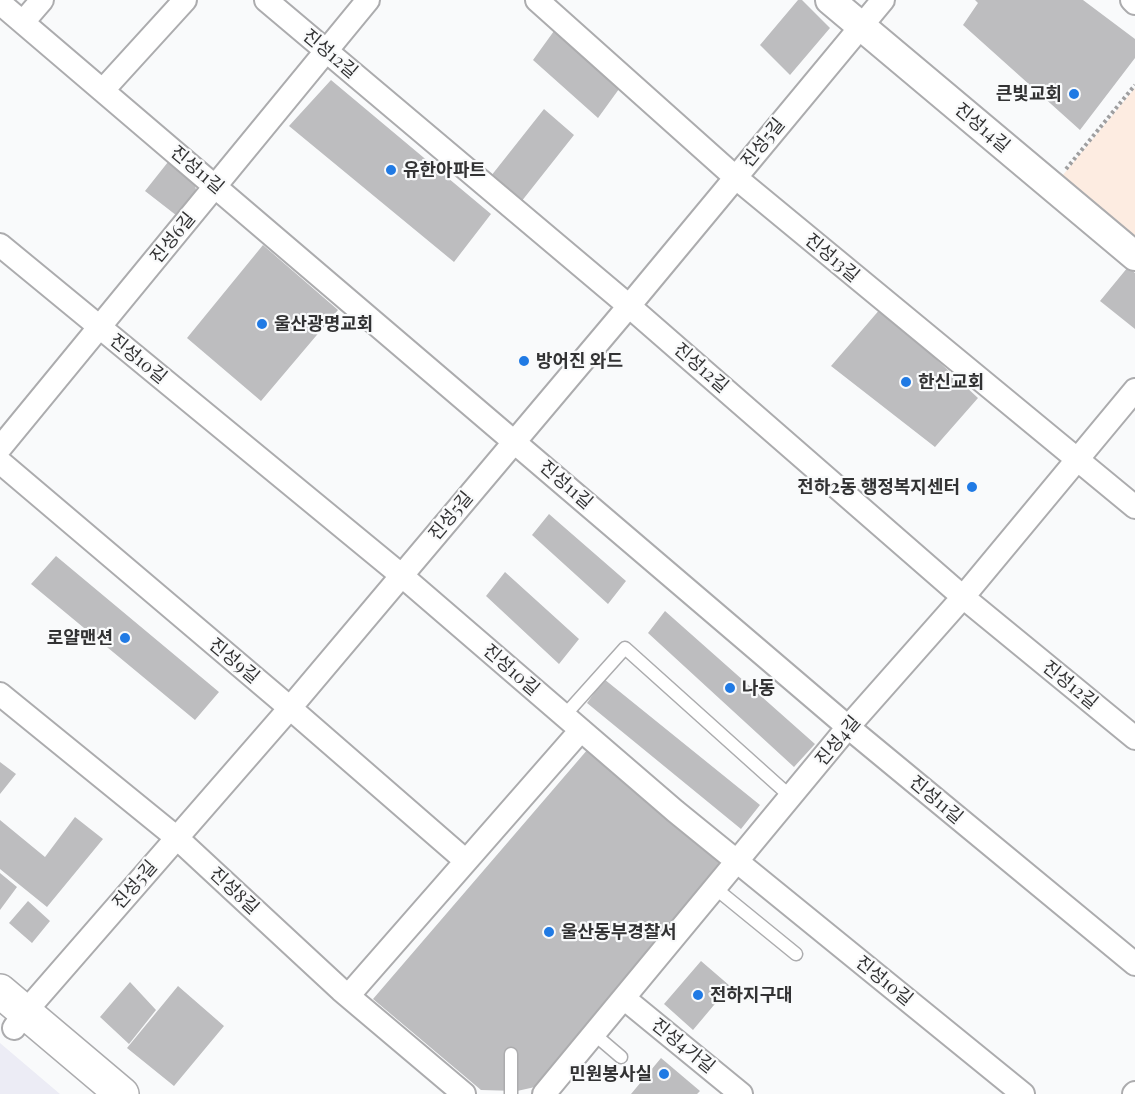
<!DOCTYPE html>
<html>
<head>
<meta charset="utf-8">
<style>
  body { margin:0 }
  canvas { display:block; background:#f9fafb }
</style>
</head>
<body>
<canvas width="1135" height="1094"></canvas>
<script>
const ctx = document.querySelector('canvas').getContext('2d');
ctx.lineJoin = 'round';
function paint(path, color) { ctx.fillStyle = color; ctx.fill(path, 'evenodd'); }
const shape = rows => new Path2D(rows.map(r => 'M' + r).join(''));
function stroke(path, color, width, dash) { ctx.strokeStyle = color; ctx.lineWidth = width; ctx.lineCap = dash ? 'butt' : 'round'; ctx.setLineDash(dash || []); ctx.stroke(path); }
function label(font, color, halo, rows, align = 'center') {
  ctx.font = font + ' "Playfair Display","Noto Sans KR",serif'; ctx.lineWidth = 4.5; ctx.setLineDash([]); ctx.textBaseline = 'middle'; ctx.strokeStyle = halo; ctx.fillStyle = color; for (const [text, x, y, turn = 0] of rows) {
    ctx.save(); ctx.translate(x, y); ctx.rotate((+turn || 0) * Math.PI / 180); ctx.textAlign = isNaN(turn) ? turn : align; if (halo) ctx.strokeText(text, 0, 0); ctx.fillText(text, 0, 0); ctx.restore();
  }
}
paint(shape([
  [1135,88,1135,238,1062,176]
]), '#fdece1');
paint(shape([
  [0,1043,60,1094,0,1094]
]), '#ececf5');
paint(shape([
  [798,0,802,0,830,28,790,75,760,45],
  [975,0,1083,0,1135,39,1135,58,1080,130,963,25,978,3],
  [554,31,619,89,598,118,533,60],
  [331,80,491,214,454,262,289,126],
  [544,109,574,135,521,202,491,176],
  [168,162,195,183,197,199,181,219,145,191],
  [263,245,338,310,261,401,187,338],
  [1128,267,1135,273,1135,329,1100,301],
  [881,308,978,398,935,447,831,366],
  [549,514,626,581,608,604,532,535],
  [56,556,219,692,195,720,31,584],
  [505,572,579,639,559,664,486,596],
  [665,611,815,744,794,767,648,633],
  [604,679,760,805,741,829,587,703],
  [588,749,723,865,535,1087,517,1091,481,1090,373,999],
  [0,762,16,774,0,794],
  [75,817,103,839,47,907,0,869,0,820,45,857],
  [0,873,17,887,0,910],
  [28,901,50,921,32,943,9,923],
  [701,961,730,986,693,1030,664,1004],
  [130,982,156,1010,129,1044,100,1017],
  [178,986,224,1026,174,1086,127,1048],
  [661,1058,700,1091,697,1094,631,1094]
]), '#bdbdbf');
const service = shape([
  [564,716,625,648,791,797],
  [715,888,796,954],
  [594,1034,621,1057],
  [511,1094,511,1054]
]);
const minor = shape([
  [266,0,629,306,963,597,1135,738],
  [537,0,735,177,1135,507],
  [1132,0,1135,3],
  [0,3,848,727,1135,964],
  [23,22,42,0],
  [103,90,185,0],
  [0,245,401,575,675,811,1023,1094],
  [0,448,368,0],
  [0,462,290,708,466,861],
  [0,694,177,838,341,990,464,1094],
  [348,996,581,730],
  [625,999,741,1094],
  [14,1028,26,1011,290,708,629,306,883,0],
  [544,1094,848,727,963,597,1135,390],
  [1134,1094,1135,1093]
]);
const tertiary = shape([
  [830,0,1135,256]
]);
const secondary = shape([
  [0,991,122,1094]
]);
stroke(service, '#acacae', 15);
stroke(minor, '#acacae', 26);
stroke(tertiary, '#acacae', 32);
stroke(secondary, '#acacae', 36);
stroke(shape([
  [1066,169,1135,85]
]), '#9f9fa0', 4, [3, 3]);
stroke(service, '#fff', 12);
stroke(minor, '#fff', 22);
stroke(tertiary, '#fff', 28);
stroke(secondary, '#fff', 33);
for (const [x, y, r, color] of [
  [1074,94,6,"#207ae4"],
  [391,170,6,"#207ae4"],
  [262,324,6,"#207ae4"],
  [524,361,6,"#207ae4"],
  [906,382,6,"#207ae4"],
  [972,487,6,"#207ae4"],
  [125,638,6,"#207ae4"],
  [730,688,6,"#207ae4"],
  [549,932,6,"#207ae4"],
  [698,995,6,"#207ae4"],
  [664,1074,6,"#207ae4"]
]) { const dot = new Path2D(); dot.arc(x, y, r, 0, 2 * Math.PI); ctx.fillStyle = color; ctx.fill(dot); stroke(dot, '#f9fafb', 2); }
label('18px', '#323233', '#f9fafb', [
  ["진성12길",330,54,40],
  ["진성14길",982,128,40],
  ["진성5길",763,143,-51],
  ["진성11길",197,170,40],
  ["진성6길",173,238,-51],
  ["진성13길",832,258,40],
  ["진성10길",138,359,39],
  ["진성12길",701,368,41],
  ["진성11길",566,485,41],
  ["진성5길",451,516,-50],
  ["진성9길",234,661,40],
  ["진성10길",511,670,41],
  ["진성12길",1070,685,39],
  ["진성4길",838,741,-50],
  ["진성11길",936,800,40],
  ["진성5길",135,885,-49],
  ["진성8길",234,891,43],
  ["진성10길",884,981,39],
  ["진성4가길",683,1046,39]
]);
label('bold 18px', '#323233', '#f9fafb', [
  ["큰빛교회",1062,94,"right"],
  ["유한아파트",403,170],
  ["울산광명교회",274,324],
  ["방어진 와드",536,361],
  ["한신교회",918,382],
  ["전하2동 행정복지센터",960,487,"right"],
  ["로얄맨션",113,638,"right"],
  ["나동",742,688],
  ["울산동부경찰서",561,932],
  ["전하지구대",710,995],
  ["민원봉사실",652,1074,"right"]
], 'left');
</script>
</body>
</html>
